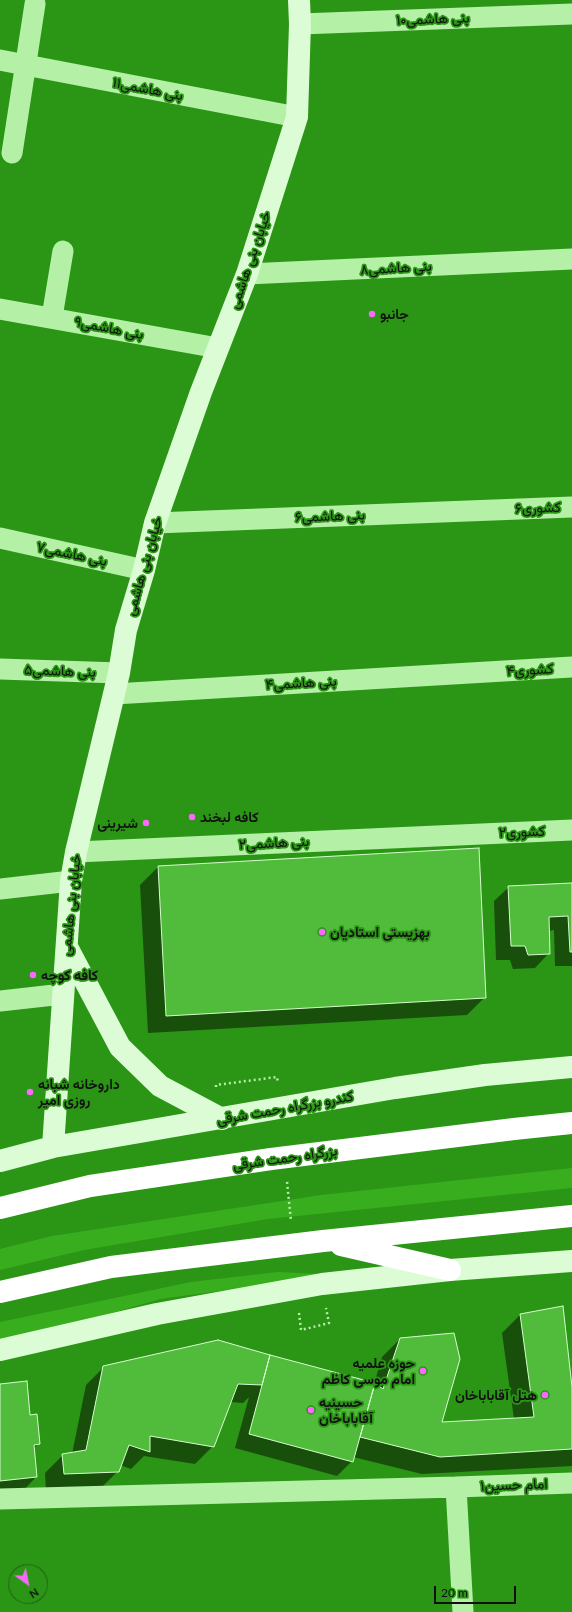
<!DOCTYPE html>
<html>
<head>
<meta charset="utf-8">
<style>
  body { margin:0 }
  #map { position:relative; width:572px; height:1612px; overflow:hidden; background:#2b9516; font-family:Lato,sans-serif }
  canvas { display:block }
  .north { position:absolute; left:8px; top:1564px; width:40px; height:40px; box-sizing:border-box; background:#2b9516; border:1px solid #216014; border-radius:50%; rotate:147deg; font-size:11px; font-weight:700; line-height:16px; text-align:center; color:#111 }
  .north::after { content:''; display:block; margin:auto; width:14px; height:18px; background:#fc67ff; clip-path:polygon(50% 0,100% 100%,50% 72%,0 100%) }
  .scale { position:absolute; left:434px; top:1586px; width:82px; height:18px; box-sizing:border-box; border:2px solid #111; border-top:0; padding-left:5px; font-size:12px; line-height:14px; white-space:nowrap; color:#111; -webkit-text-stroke:3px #2b9516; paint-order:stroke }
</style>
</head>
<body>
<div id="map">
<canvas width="572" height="1612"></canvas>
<div class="north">N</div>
<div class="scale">20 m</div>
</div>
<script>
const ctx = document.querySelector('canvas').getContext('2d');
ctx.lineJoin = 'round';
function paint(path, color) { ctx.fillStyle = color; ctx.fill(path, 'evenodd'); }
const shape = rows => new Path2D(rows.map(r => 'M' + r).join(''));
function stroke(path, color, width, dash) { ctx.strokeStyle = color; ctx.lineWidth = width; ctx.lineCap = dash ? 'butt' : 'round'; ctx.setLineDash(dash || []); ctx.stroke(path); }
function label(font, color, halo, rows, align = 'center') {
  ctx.font = font + ' Lato,Vazirmatn,sans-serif'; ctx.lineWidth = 3.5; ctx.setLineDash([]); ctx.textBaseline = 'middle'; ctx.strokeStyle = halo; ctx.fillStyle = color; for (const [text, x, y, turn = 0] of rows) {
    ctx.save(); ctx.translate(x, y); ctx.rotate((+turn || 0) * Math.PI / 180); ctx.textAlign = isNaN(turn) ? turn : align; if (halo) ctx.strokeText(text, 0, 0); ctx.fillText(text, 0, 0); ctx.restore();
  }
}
paint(shape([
  [572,1168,572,1188,268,1219,84,1250,0,1270,0,1249,52,1236,321,1195],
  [278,1272,338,1275,160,1299,0,1346,0,1322,191,1282]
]), '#38ae1f');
paint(shape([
  [158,867,485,997,467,1015,148,1033,140,885],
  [572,884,572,966,555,966,554,930,548,931,549,953,535,968,513,969,510,960,496,960,494,901,509,887],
  [520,1315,572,1395,572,1466,422,1474,353,1457,352,1461,337,1476,235,1448,249,1397,243,1403,230,1402,213,1446,195,1464,144,1456,131,1469,120,1465,118,1471,100,1489,46,1491,45,1473,63,1455,72,1454,86,1385,104,1367,218,1341,374,1384,382,1357,400,1339,440,1423,514,1419,502,1333],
  [0,1385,29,1416,39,1443,33,1449,36,1477,22,1492,0,1494]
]), '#0007');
const building = shape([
  [479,848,486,998,166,1016,158,866,479,848],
  [572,883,572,952,570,952,568,916,549,917,550,954,528,955,525,946,511,946,508,886,572,883],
  [563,1306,572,1387,572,1449,440,1457,360,1437,375,1383,383,1389,400,1338,454,1333,460,1359,442,1422,534,1417,520,1314,563,1306],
  [218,1340,270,1355,262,1385,238,1384,214,1447,150,1436,150,1452,129,1445,119,1472,64,1474,62,1454,86,1450,103,1366,218,1340],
  [270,1355,375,1383,353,1462,249,1434,270,1355],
  [27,1381,30,1415,37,1414,40,1444,34,1445,37,1477,0,1481,0,1384,27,1381]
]);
paint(building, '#51bb3b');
stroke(building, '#d6fcce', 1);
stroke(shape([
  [216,1087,216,1085,277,1077,278,1083],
  [287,1182,291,1221],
  [299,1313,301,1330,329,1323,326,1308]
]), '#b4f1a7', 2.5, [2, 3]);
stroke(shape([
  [300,24,572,14],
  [0,60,297,117],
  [12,153,35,4],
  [247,274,572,259],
  [0,309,218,348],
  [52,317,63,251],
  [155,523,572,507],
  [0,538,144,570],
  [0,669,119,673],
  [114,694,572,667],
  [76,852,572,830],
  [0,889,71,881],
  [0,1001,63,994],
  [456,1487,463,1612],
  [0,1499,456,1487,572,1483]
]), '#b4f1a7', 21);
stroke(shape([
  [67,947,120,1047,160,1086,222,1119],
  [53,1147,71,881,76,852,119,673,126,630,144,570,155,523,201,392,247,274,297,117,300,24,299,0],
  [0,1161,53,1147,395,1088,485,1075,572,1067],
  [0,1350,157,1314,322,1284,450,1270,572,1261]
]), '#dcfcd5', 22);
stroke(shape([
  [0,1208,90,1186,271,1159,514,1129,572,1123],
  [341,1245,450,1270],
  [0,1292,111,1267,323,1241,572,1216]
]), '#fff', 22);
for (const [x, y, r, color] of [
  [372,314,4,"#fc67ff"],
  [192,817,4,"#fc67ff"],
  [146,823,4,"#fc67ff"],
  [322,932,4,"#fc67ff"],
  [33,975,4,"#fc67ff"],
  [30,1092,4,"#fc67ff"],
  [423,1371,4,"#fc67ff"],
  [545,1395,4,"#fc67ff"],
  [311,1410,4,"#fc67ff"]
]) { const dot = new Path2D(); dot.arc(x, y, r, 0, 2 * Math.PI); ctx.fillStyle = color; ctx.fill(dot); stroke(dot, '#2b9516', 1.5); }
label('14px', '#111', '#2b9516', [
  ["۱۰بنی هاشمی",433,19,-2],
  ["بنی هاشمی۱۱",148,89,11],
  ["خیابان بنی هاشمی",250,260,-71],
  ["۸بنی هاشمی",396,268,-3],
  ["بنی هاشمی۹",109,328,11],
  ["کشوری۶",538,508,-2],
  ["۶بنی هاشمی",330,516,-2],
  ["بنی هاشمی۷",72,554,12],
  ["خیابان بنی هاشمی",144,566,-74],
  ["کشوری۴",530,670,-3],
  ["بنی هاشمی۵",60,671,2],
  ["۴بنی هاشمی",301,683,-3],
  ["کشوری۲",522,832,-2],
  ["۲بنی هاشمی",274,843,-3],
  ["خیابان بنی هاشمی",71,905,-84],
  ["کندرو بزرگراه رحمت شرقی",285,1108,-10],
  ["بزرگراه رحمت شرقی",285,1158,-8],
  ["امام حسین۱",514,1485,-2]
]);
label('bold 14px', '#111', '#2b9516', [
  ["جانبو",380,314],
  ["کافه لبخند",200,817],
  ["شیرینی",138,823,"right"],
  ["بهزیستی استادیان",330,932],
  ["کافه کوچه",41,975],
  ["داروخانه شبانه",38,1084],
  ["روزی امیر",38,1100],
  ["حوزه علمیه",415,1363,"right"],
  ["امام موسی کاظم",415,1379,"right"],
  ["هتل آقاباباخان",537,1395,"right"],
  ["حسینیه",319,1402],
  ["آقاباباخان",319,1418]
], 'left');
</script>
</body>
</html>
